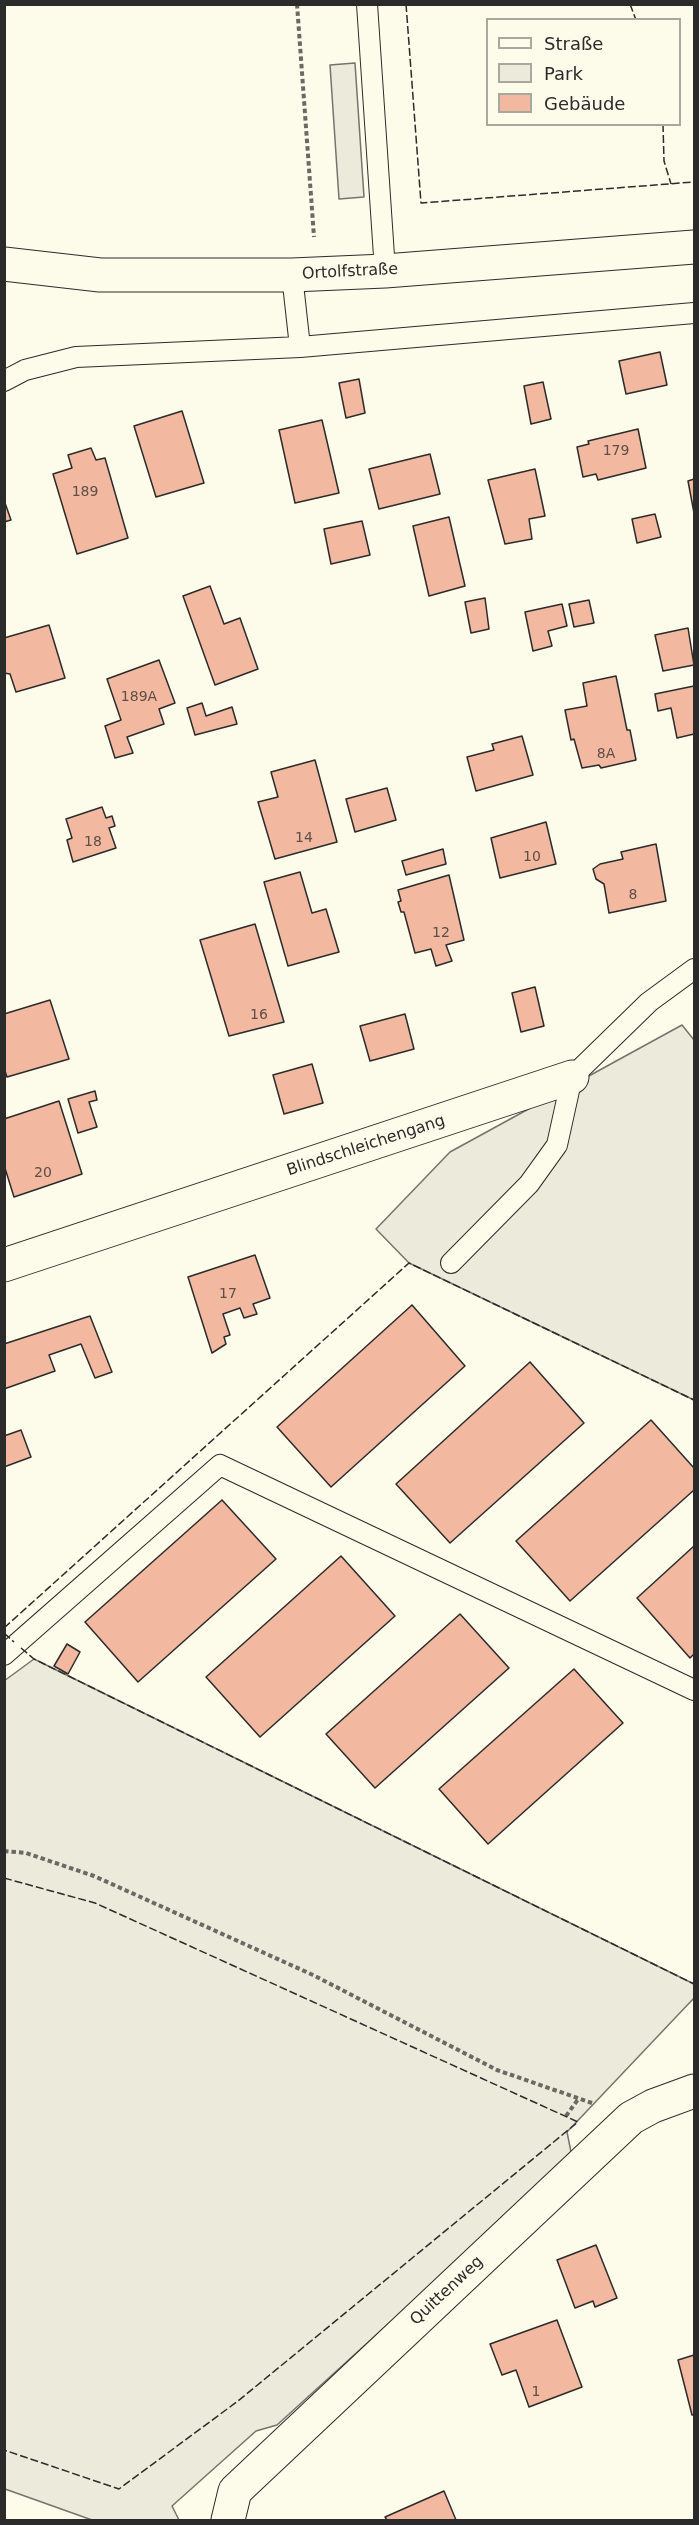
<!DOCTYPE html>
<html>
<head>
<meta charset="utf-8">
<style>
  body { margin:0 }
  #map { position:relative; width:699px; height:2525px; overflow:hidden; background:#fdfbea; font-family:"DejaVu Sans",sans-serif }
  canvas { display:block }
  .frame { position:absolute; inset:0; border:6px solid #2b2b2b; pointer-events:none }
  .legend { position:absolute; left:486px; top:18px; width:195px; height:108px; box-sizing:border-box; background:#fdfbea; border:2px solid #a9a89e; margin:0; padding:8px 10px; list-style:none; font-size:18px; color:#2b2b2b }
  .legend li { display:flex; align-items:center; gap:12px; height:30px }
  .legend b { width:30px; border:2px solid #a9a89e }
</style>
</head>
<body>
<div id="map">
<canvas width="699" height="2525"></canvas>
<div class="frame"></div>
<ul class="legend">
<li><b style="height:8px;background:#fdfbea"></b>Straße</li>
<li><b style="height:16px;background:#ecebdb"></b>Park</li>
<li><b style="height:16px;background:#f2b8a0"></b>Gebäude</li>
</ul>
</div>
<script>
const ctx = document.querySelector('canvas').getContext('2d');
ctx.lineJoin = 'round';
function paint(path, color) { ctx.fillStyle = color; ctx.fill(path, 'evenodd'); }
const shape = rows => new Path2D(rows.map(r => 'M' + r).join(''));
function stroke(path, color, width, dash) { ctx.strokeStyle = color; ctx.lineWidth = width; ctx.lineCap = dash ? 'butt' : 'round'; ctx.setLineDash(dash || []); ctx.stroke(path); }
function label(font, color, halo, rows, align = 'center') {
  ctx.font = font + ' "DejaVu Sans",sans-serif'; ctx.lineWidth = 4.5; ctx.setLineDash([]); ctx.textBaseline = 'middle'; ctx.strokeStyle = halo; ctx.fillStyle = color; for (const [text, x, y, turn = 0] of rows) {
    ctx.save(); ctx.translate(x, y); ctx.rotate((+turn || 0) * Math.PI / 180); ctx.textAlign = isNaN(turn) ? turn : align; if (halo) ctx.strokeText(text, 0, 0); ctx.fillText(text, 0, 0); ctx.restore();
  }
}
const green = shape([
  [682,1025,694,1040,694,1400,409,1263,376,1229,450,1152,682,1025],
  [34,1659,694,1984,694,1998,567,2132,572,2157,277,2425,256,2431,172,2506,179,2520,92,2520,5,2489,4,1681,34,1659]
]);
paint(green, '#ecebdb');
stroke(green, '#74746e', 1.5);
const parking = shape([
  [355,63,364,197,339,199,330,65,355,63]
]);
paint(parking, '#eceadb');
stroke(parking, '#74746e', 1.5);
const building = shape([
  [660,352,667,385,626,394,619,361,660,352],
  [359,379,365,413,346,418,339,383,359,379],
  [543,382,551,419,531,424,524,386,543,382],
  [182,411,204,483,156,497,134,426,182,411],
  [322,420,339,493,295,503,279,430,322,420],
  [638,429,646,468,598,480,596,474,583,477,577,447,589,444,588,441,638,429],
  [91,448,96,460,105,458,128,538,77,554,53,474,72,468,68,455,91,448],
  [430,454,440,494,379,509,369,469,430,454],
  [535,469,545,516,529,519,532,539,505,544,488,480,535,469],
  [694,479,694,513,688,481,694,479],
  [4,500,11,520,4,522,4,500],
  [655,514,661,537,637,543,632,519,655,514],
  [449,517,465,586,429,596,413,526,449,517],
  [362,521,370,555,331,564,324,529,362,521],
  [210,586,224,624,240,618,258,669,215,685,183,596,210,586],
  [485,598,489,629,471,633,465,602,485,598],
  [589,600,594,623,574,627,569,604,589,600],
  [562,604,567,626,548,631,552,646,533,651,525,612,562,604],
  [49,625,65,678,16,692,10,674,4,673,4,638,49,625],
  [688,628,694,665,663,671,655,635,688,628],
  [159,660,175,703,159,709,164,724,127,737,133,753,115,758,105,726,121,720,107,679,159,660],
  [616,676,627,730,630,730,636,760,601,768,599,765,582,768,574,739,571,740,565,710,587,706,583,683,616,676],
  [694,686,694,734,677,738,671,708,658,711,655,694,694,686],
  [202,703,206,716,232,707,237,724,195,735,187,708,202,703],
  [522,736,533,775,476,791,467,757,494,750,492,744,522,736],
  [315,760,337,842,275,859,258,802,278,797,271,772,315,760],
  [387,788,396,820,355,832,346,799,387,788],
  [102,807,106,818,112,816,115,826,109,828,116,848,73,862,67,840,72,838,66,819,102,807],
  [546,822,556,864,500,878,491,838,546,822],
  [656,844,666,901,609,913,604,884,596,879,593,869,600,864,623,859,621,852,656,844],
  [443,849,446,864,406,875,402,861,443,849],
  [300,872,312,913,326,909,339,952,288,966,264,882,300,872],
  [449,875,464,940,446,945,452,961,436,966,431,949,415,953,404,912,401,912,398,902,401,901,398,890,449,875],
  [255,924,284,1022,229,1036,200,940,255,924],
  [535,987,544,1026,521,1032,512,993,535,987],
  [50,1000,69,1059,7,1077,4,1068,4,1014,50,1000],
  [405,1014,414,1049,370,1061,360,1026,405,1014],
  [312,1064,323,1103,284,1114,273,1075,312,1064],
  [95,1091,97,1100,89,1102,97,1127,78,1133,68,1099,95,1091],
  [59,1101,82,1174,14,1197,4,1165,4,1119,59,1101],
  [255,1255,270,1298,253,1304,257,1314,244,1318,240,1308,223,1314,230,1335,224,1337,226,1344,212,1353,188,1277,255,1255],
  [412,1305,465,1366,331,1487,277,1427,412,1305],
  [90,1316,112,1372,95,1378,81,1344,49,1355,55,1371,4,1389,4,1344,90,1316],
  [530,1362,584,1423,450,1543,396,1484,530,1362],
  [651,1420,694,1468,694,1490,570,1601,516,1541,651,1420],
  [21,1430,31,1457,4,1467,4,1436,21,1430],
  [222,1500,276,1559,138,1682,85,1622,222,1500],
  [694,1546,694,1654,690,1658,637,1598,694,1546],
  [341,1556,395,1616,260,1737,206,1677,341,1556],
  [460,1614,509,1668,375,1788,326,1734,460,1614],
  [67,1644,80,1652,68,1674,54,1666,67,1644],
  [574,1669,623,1723,488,1844,439,1789,574,1669],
  [596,2245,617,2298,595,2307,593,2301,575,2308,557,2260,596,2245],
  [557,2320,582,2387,529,2407,516,2370,502,2375,490,2344,557,2320],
  [694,2355,694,2415,692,2415,678,2360,694,2355],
  [444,2491,456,2520,387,2520,385,2517,444,2491]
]);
paint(building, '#f2b8a0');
stroke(building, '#2b2b2b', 1.5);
const service = shape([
  [367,4,385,271],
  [292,275,300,347],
  [4,381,25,370,76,357,300,347,694,313],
  [451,1263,529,1184,557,1145,572,1077,649,1002,694,969],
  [4,1655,220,1465,694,1690]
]);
const minor = shape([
  [4,1265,572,1077],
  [228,2520,235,2491,631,2118,653,2106,694,2091]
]);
const tertiary = shape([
  [4,264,100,275,292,275,385,271,694,247]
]);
stroke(service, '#2b2b2b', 22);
stroke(minor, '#2b2b2b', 35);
stroke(tertiary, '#2b2b2b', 35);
stroke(shape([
  [297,4,314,237],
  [4,1851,26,1853,94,1876,313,1975,497,2070,592,2103],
  [566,2116,579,2098]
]), '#6a6964', 4, [4.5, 3]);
stroke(service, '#fdfbea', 20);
stroke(minor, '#fdfbea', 33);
stroke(tertiary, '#fdfbea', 33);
stroke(shape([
  [406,4,421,203,694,182],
  [630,4,636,20],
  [663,124,664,161,671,184],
  [4,1628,409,1263,694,1400],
  [4,1633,14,1642],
  [21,1648,34,1659,694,1984],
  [4,1878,95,1903,578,2122,238,2401,119,2489,4,2450]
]), '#2b2b2b', 1.5, [8, 3]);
label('14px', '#5d4e48', null, [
  ["179",616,451],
  ["189",85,492],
  ["189A",139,697],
  ["8A",606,754],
  ["14",304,838],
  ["18",93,842],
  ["10",532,857],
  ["8",633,895],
  ["12",441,933],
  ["16",259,1015],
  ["20",43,1173],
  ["17",228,1294],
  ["1",536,2392]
]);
label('16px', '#2b2b2b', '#fdfbea', [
  ["Ortolfstraße",350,272,-3],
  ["Blindschleichengang",366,1146,-18],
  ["Quittenweg",447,2291,-43]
]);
</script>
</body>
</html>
